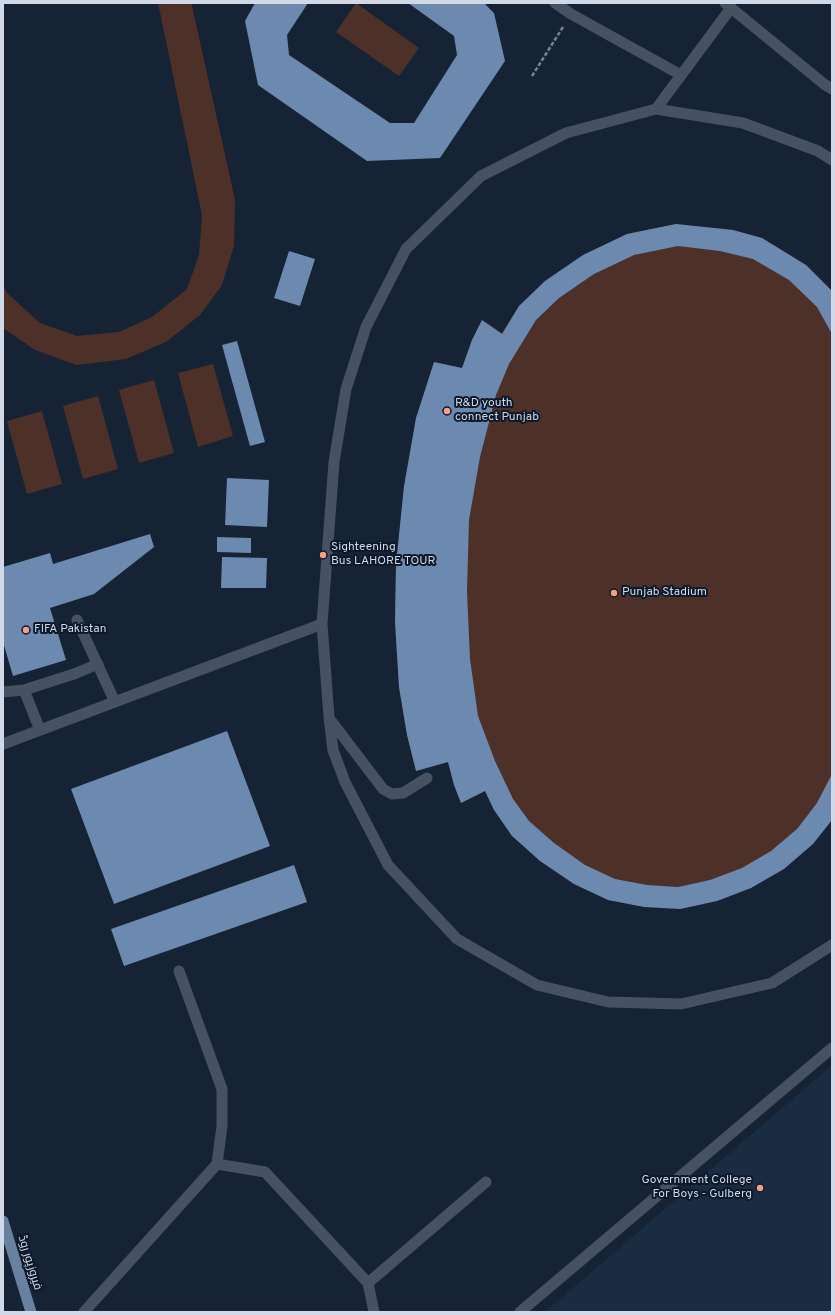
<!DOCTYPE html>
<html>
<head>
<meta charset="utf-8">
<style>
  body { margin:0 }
  #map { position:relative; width:835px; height:1315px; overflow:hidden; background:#152334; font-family:Overpass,sans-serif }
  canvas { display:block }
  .frame { position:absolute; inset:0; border:4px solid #d0d9e5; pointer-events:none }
</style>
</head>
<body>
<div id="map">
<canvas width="835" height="1315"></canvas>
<div class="frame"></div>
</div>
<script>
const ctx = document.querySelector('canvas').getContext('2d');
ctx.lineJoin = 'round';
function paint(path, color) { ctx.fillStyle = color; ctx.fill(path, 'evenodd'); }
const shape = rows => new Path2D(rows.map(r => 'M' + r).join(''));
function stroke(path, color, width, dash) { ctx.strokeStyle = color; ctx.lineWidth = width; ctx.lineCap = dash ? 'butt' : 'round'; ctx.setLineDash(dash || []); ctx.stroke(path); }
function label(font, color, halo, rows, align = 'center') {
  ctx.font = font + ' Overpass,Cairo,sans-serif'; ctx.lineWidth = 4; ctx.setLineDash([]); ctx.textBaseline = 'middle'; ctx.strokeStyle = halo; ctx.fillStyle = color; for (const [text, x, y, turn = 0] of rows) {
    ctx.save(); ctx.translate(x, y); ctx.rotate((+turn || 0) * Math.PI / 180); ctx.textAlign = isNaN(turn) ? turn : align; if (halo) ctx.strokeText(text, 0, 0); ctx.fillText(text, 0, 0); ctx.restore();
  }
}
paint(shape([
  [832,1065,832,1312,545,1312]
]), '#1a2c42');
paint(shape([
  [158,3,191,3,192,6,235,200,234,246,222,285,200,315,166,342,126,359,77,365,35,350,3,328,3,284,7,293,40,323,77,336,119,332,152,317,187,289,199,255,202,215],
  [356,3,419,48,399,76,336,32],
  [676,224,733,230,762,238,806,265,832,291,832,820,751,888,717,901,680,909,608,900,574,884,540,861,494,810,485,791,461,803,454,785,448,762,416,771,407,735,399,687,395,622,396,564,416,418,434,362,462,368,472,340,482,320,502,333,519,306,545,281,583,255,627,234],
  [213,364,233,436,198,447,178,373],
  [154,380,174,453,139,463,119,390],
  [98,396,118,469,83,479,63,406],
  [42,411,62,484,27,494,7,421]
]), '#4d3028');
paint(shape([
  [255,3,308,3,287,35,289,55,390,123,414,123,457,55,454,36,408,3,484,3,494,13,505,61,440,158,367,161,258,85,245,21],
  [676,224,733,230,762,238,806,265,832,291,832,334,817,307,789,280,753,259,720,251,678,246,634,255,594,274,559,298,536,320,509,364,496,395,480,457,469,520,467,591,470,659,478,716,495,761,513,799,529,821,554,843,585,865,615,879,647,885,678,887,710,880,742,868,771,851,797,829,817,803,832,774,832,820,813,844,784,869,751,888,717,901,680,909,644,907,608,900,574,884,540,861,512,836,494,810,485,791,461,803,454,785,448,762,416,771,407,735,399,687,395,622,396,564,404,486,416,418,434,362,462,368,472,340,482,320,502,334,519,306,545,281,583,255,627,234],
  [289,251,315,259,300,306,274,298],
  [237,341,265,442,250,446,222,345],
  [227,478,269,480,267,527,225,525],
  [150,534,154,547,94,594,50,608,66,660,13,676,3,642,3,567,50,553,53,564],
  [217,537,251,538,251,553,217,552],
  [222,557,267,558,266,588,221,588],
  [227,731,270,846,114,904,71,789],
  [294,865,307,902,124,966,111,929]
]), '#6c89af');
stroke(shape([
  [532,76,563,27]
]), '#788492', 2.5, [4, 2]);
stroke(shape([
  [555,3,571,14,681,75],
  [731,8,656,109,566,133,481,176,406,249,366,327,346,389,334,462,322,624,329,717,333,750,345,782,388,865,457,939,537,985,608,1002,681,1004,772,983,832,945],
  [656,109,743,123,818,151,832,160],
  [77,620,115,702],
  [24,690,40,730],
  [3,692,24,690,74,674,98,664],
  [329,718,383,789,392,794,403,793,427,778],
  [3,744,322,624],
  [217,1164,265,1172,368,1283,374,1312],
  [368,1283,486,1182],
  [84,1312,217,1164,222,1126,222,1089,179,971]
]), '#465261', 11);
stroke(shape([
  [520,1312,832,1048]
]), '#465261', 11);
stroke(shape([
  [725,3,824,84,832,89]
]), '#465261', 11);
stroke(shape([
  [3,1221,31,1312]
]), '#6881a1', 11);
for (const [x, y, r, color] of [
  [447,411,4,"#f49e87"],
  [323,555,4,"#f49e87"],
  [614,593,4,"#f49e87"],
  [26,630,4,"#f49e87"],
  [760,1188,4,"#f49e87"]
]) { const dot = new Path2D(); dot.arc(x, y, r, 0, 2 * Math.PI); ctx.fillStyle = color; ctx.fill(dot); stroke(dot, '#0c192a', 1.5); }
label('12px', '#d0d9e5', '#0c192a', [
  ["R&D youth",455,404],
  ["connect Punjab",455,418],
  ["Sighteening",331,548],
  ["Bus LAHORE TOUR",331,562],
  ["Punjab Stadium",622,593],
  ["FIFA Pakistan",34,630],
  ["Government College",752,1181,"right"],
  ["For Boys - Gulberg",752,1195,"right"]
], 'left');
label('12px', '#d0d9e5', '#0c192a', [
  ["فیروزپور روڈ",29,1263,73]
]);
</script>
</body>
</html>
